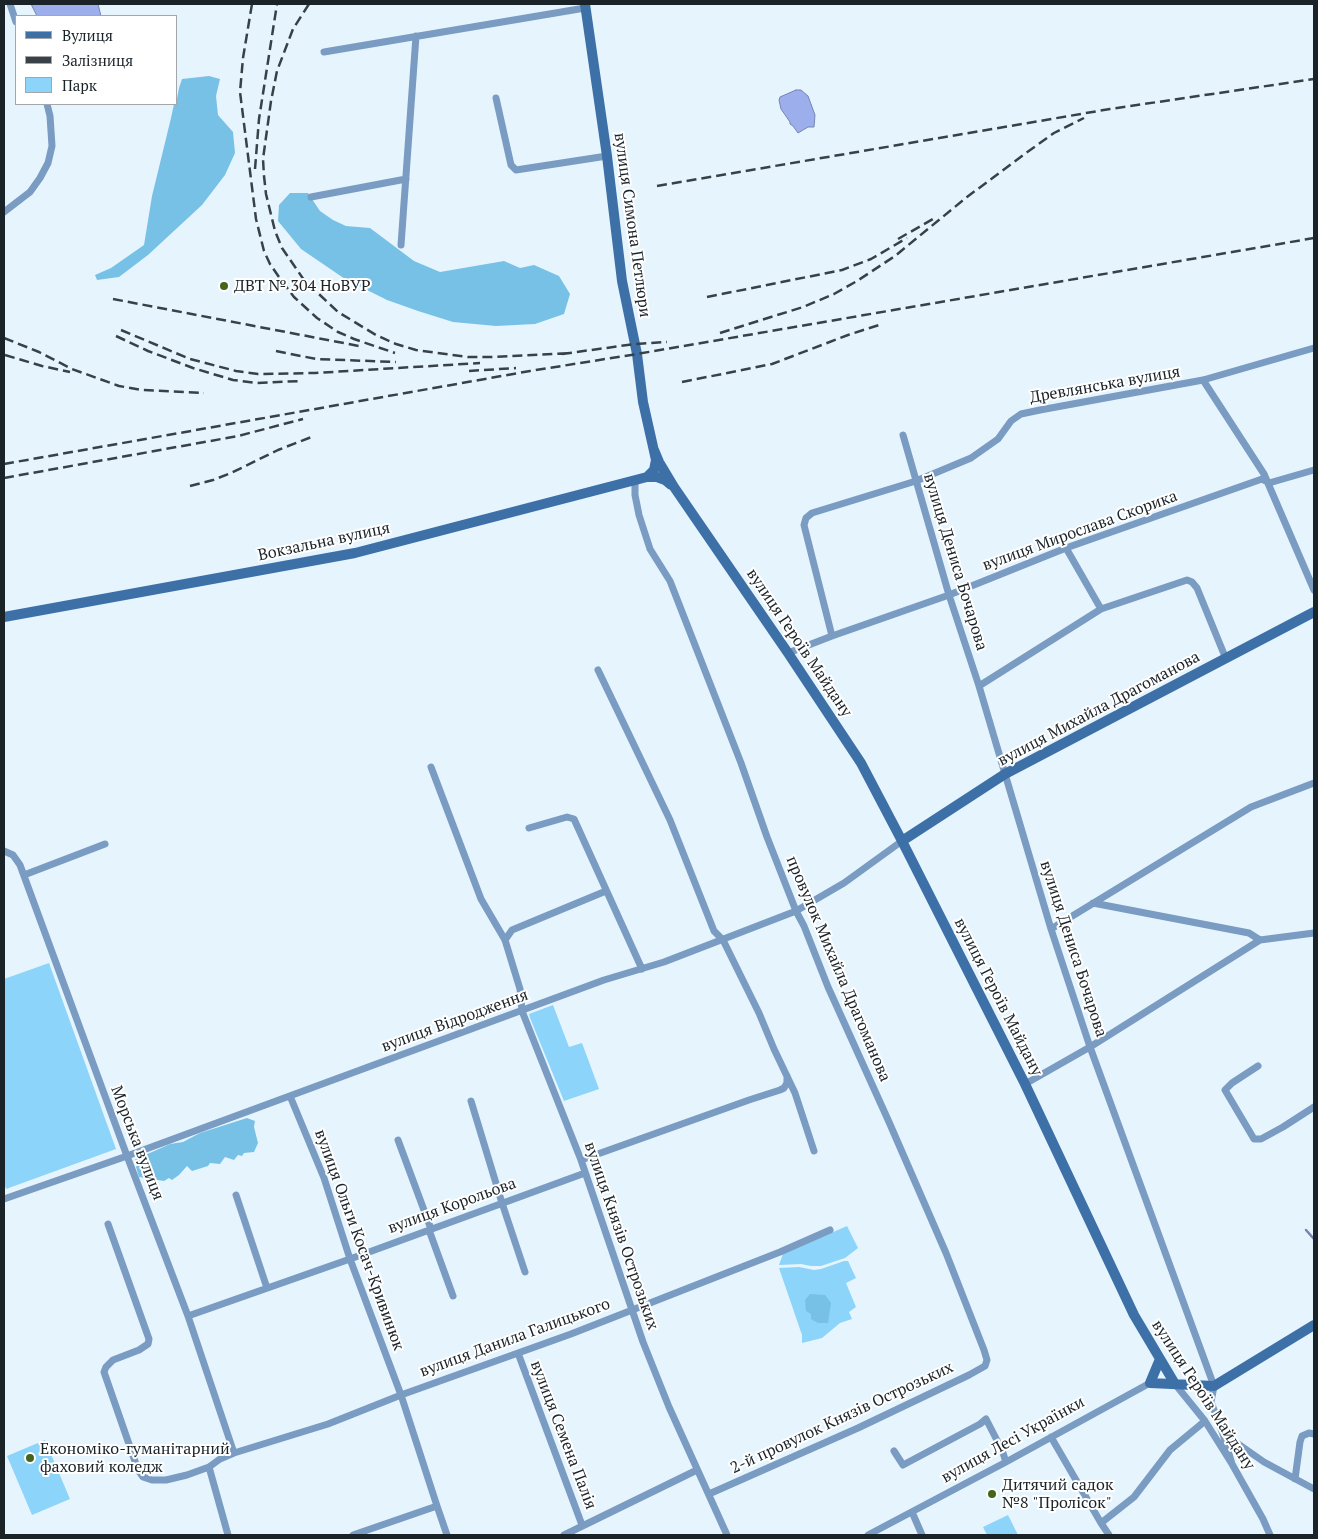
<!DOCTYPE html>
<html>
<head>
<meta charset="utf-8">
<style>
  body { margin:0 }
  #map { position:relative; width:1318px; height:1539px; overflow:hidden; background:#e6f5fd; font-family:"PT Serif",serif }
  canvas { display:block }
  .frame { position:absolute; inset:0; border:5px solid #1a2328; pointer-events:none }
  .legend { position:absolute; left:15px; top:15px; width:162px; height:90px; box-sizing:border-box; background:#fff; border:1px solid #a3a7a9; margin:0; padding:6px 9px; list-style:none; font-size:15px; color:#1a2328 }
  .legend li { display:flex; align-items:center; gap:10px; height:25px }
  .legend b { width:25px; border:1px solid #a3a7a9 }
</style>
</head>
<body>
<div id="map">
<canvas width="1318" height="1539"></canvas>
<div class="frame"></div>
<ul class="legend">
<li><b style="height:6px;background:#3e70a8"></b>Вулиця</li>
<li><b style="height:6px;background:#374147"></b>Залізниця</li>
<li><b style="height:14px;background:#8cd4f9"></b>Парк</li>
</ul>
</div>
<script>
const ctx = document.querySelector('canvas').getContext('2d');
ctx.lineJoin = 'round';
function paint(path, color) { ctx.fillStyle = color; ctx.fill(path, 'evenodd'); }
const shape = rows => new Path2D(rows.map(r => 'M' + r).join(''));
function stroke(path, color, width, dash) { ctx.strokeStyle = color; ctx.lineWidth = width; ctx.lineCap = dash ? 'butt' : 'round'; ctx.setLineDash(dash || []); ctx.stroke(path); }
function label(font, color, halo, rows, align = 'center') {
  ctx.font = font + ' "PT Serif",serif'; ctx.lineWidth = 4; ctx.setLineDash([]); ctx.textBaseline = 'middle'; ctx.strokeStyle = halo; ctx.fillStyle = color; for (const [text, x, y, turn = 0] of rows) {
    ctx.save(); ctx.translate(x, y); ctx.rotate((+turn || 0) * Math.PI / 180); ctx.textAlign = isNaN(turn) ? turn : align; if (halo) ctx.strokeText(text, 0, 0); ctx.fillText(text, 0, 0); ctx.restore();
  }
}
paint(shape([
  [49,963,116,1149,6,1189,4,1183,4,979],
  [553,1005,569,1047,582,1043,599,1089,564,1101,530,1018,529,1014],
  [847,1226,858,1248,845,1258,821,1266,811,1266,801,1264,779,1265,783,1254],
  [844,1261,848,1261,856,1278,846,1283,856,1307,849,1312,852,1319,840,1323,822,1338,802,1343,802,1335,779,1268,799,1267,814,1270,821,1269],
  [45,1440,70,1499,32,1515,7,1456],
  [1008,1515,1018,1535,987,1535,983,1527]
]), '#8cd4f9');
paint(shape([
  [209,76,220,79,216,96,218,115,233,132,235,153,225,175,202,205,148,255,119,277,97,280,95,275,111,268,144,245,152,196,171,118,174,104,176,104,179,88,182,79],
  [290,193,308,193,320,211,333,220,346,226,370,228,414,261,440,272,504,261,520,268,534,265,559,276,570,294,564,314,535,324,496,326,453,322,418,311,387,300,345,279,301,249,278,221,279,205],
  [247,1118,255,1121,254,1127,258,1143,254,1152,244,1153,242,1156,238,1155,234,1160,225,1157,220,1164,210,1163,208,1166,192,1171,187,1166,179,1175,172,1180,169,1178,164,1181,139,1177,136,1167,138,1164,135,1160,138,1156,143,1156,170,1144,183,1142,200,1133],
  [810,1294,825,1295,831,1303,828,1323,818,1323,811,1319,811,1314,806,1311,805,1300]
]), '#77c1e7');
const water = shape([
  [31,4,98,4,101,16,37,16,31,4],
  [796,90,801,90,808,96,815,115,814,127,808,127,798,133,793,126,790,124,790,122,781,109,779,100,780,97,796,90]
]);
paint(water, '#9daeec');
stroke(water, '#7684b1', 1);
stroke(shape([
  [1306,1230,1314,1239]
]), '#7684b1', 2.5);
stroke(shape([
  [10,4,16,22],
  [324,52,585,8],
  [496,98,511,165,516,170,607,156],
  [311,197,406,179],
  [4,212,30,192,40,178,48,163,52,146,50,116,47,104],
  [401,245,416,36],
  [1203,380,1264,474,1314,590],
  [903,435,949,595,979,686,1051,929,1090,1047,1214,1386,1211,1402,1223,1434,1232,1464],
  [637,480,635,484,635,495,639,515,650,549,670,581,741,763,767,837,796,911,804,926,828,987,889,1122,946,1253,984,1350,987,1360,985,1366,969,1375,858,1428,709,1494],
  [1066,548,1101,609],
  [832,636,804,525,806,518,812,513,916,481,971,458,998,439,1011,421,1021,414,1040,410,1203,380,1314,348],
  [788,653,832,636,949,595,1066,548,1262,479,1269,483,1314,470],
  [598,670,670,820,714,931,723,940,759,1013,774,1049,795,1093,814,1151],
  [979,686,1101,609,1187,580,1192,582,1197,588,1226,659],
  [431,767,481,899,505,940,520,989,522,1011,581,1160,643,1342,669,1407,727,1535],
  [529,828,567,817,574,819,642,969],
  [4,851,13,855,20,865,127,1156,188,1316,234,1453],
  [24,875,105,844],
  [1093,903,1249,933,1260,940,1314,933],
  [1051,929,1251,807,1314,783],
  [505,940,512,930,606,891],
  [1258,1066,1232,1083,1225,1090,1254,1139,1261,1139,1283,1127,1314,1107],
  [1025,1084,1090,1047,1260,940],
  [290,1096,324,1178,350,1259,401,1395,437,1506,447,1535],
  [471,1101,502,1203,525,1272],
  [398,1140,431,1229],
  [581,1160,749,1100,780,1090,784,1088,787,1083,787,1076],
  [236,1195,267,1288],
  [4,1199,127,1156,604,980,664,962,796,911,844,883,902,841],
  [108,1224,149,1339,148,1344,139,1350,113,1360,106,1367,104,1372,138,1470,143,1477,152,1480,166,1480,187,1475,209,1467,220,1459,234,1453,328,1424,401,1395,571,1334,780,1252,830,1230],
  [429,1230,453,1296],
  [188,1316,350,1259,585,1173],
  [518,1353,582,1525],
  [1175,1384,1205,1421,1232,1464,1263,1519,1270,1535],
  [1224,1434,1264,1462,1314,1489],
  [1051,1437,1101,1523],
  [894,1451,903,1465,980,1424,986,1419,1002,1450,1006,1462],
  [209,1467,228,1535],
  [1295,1479,1300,1442,1302,1436,1309,1433,1314,1434],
  [912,1512,922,1535],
  [353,1535,437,1506],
  [564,1535,697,1470],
  [868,1535,1006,1462,1150,1383],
  [1109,1535,1101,1523,1134,1497,1170,1450,1205,1421]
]), '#7a9bc2', 7);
stroke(shape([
  [585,4,607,156,622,281,637,354,643,402,656,460,654,470,647,477,657,477,665,480,671,485],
  [654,450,659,462,674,487,788,653,861,763,902,841,1025,1084,1134,1315,1175,1384],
  [4,617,355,553,647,477],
  [902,841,1005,774,1314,612],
  [1160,1359,1150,1383,1214,1386,1314,1325]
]), '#3e70a8', 10);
stroke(shape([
  [252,4,243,58,240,92,256,219,264,251,270,264,281,280,294,297,317,318,338,332,354,339,395,353],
  [309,4,293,29,277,71,271,101,263,159,264,176,266,194,275,231,282,248,304,280,338,312,376,335,396,344,416,350,468,357,491,357,570,353],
  [255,169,259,119,277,4],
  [657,186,1110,109,1314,79],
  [898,239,933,219],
  [707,297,842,270,871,259,907,238],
  [113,299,359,346],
  [121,330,190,359,236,371,258,374,315,373,480,363],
  [720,333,803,307,834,294,857,281,895,256,967,197,1026,153,1054,133,1084,118],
  [116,336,148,351,193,368,233,380,257,383,301,381],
  [4,338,39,352,72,369,119,386,142,390,204,393],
  [276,351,316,359,396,362],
  [562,354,635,344,667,342],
  [5,355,42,366,70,372],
  [469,371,516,368],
  [682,382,772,364,848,335,882,324],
  [4,464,530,371,637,354,1314,238],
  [4,478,238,436,303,419],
  [190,486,213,480,231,473,278,450,314,436]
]), '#374147', 2.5, [10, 5]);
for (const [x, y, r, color] of [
  [224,286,5,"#45651b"],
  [30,1458,5,"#45651b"],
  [992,1494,5,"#45651b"]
]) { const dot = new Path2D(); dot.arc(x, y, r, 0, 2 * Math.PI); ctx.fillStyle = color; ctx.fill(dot); stroke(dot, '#fff', 2); }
label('16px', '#1a2328', '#fff', [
  ["вулиця Симона Петлюри",632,225,82],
  ["Древлянська вулиця",1105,385,-10],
  ["вулиця Мирослава Скорика",1080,531,-20],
  ["Вокзальна вулиця",324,542,-12],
  ["вулиця Дениса Бочарова",955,562,73],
  ["вулиця Героїв Майдану",799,643,56],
  ["вулиця Михайла Драгоманова",1099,709,-28],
  ["вулиця Дениса Бочарова",1073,949,72],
  ["провулок Михайла Драгоманова",838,969,67],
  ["вулиця Героїв Майдану",998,997,63],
  ["вулиця Відродження",455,1021,-20],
  ["Морська вулиця",137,1143,69],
  ["вулиця Корольова",452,1206,-20],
  ["вулиця Князів Острозьких",621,1236,71],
  ["вулиця Ольги Косач-Кривинюк",359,1240,70],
  ["вулиця Данила Галицького",515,1338,-20],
  ["вулиця Героїв Майдану",1203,1395,57],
  ["2-й провулок Князів Острозьких",842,1418,-25],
  ["вулиця Семена Палія",563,1435,69],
  ["вулиця Лесі Українки",1013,1440,-29]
]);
label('16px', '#1a2328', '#fff', [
  ["ДВТ № 304 НоВУР",234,286],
  ["Економіко-гуманітарний",40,1449],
  ["фаховий коледж",40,1467],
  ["Дитячий садок",1002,1485],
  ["№8 \"Пролісок\"",1002,1503]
], 'left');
</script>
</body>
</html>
